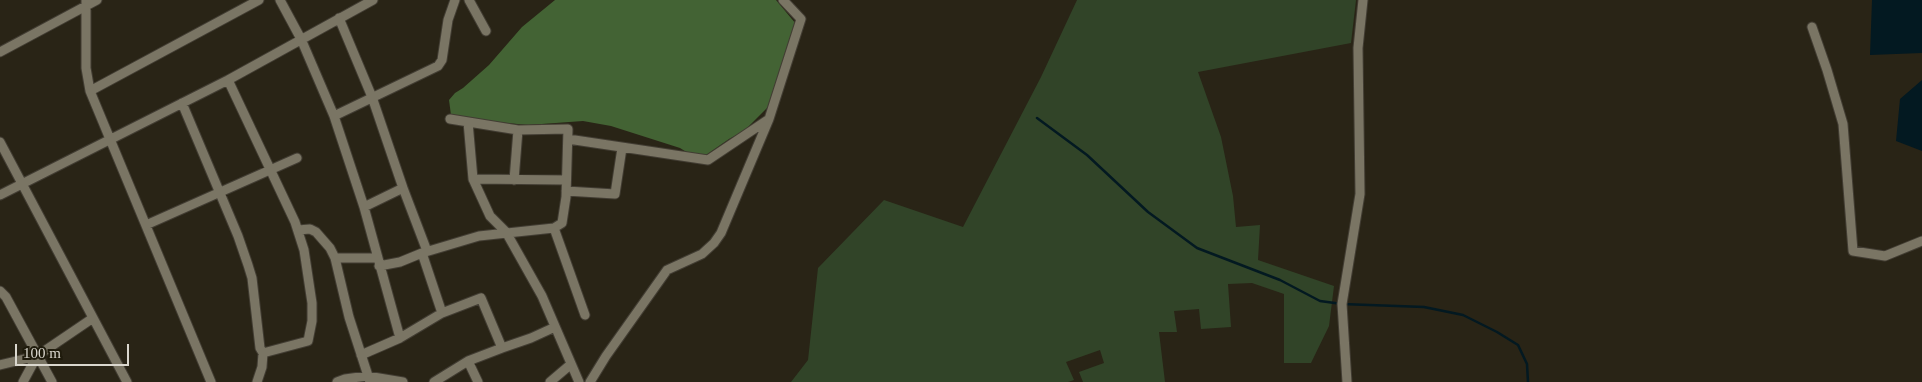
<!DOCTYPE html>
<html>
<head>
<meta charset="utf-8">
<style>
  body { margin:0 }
  #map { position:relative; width:1922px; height:382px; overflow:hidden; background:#292416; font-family:"Times New Roman",serif }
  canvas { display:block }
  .scale { position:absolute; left:15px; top:344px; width:114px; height:22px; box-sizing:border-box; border:2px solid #dad7ce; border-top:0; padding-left:6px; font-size:15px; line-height:18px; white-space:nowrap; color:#dad7ce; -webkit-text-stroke:4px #1f1b0c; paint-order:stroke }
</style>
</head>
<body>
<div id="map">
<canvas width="1922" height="382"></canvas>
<div class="scale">100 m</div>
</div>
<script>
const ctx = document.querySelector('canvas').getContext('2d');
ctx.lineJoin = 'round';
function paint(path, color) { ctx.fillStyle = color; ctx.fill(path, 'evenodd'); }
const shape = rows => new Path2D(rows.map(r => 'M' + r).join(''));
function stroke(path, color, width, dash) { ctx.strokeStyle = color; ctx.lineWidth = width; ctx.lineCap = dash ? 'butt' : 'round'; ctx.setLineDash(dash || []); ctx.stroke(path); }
paint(shape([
  [1077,0,1356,0,1351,43,1198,72,1221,137,1233,196,1236,227,1260,225,1258,260,1334,286,1329,326,1311,363,1284,363,1284,294,1252,283,1228,284,1231,327,1201,329,1199,309,1174,311,1177,332,1159,332,1165,382,1083,382,1079,372,1104,363,1100,350,1066,362,1074,380,1068,382,791,382,808,360,818,268,884,200,963,227,1041,77]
]), '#314428');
paint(shape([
  [555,0,776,0,796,24,768,107,744,131,729,139,706,155,688,153,680,148,611,126,583,121,528,125,486,121,451,115,449,100,455,93,463,88,489,65,522,27]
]), '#436334');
paint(shape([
  [1872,0,1922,0,1922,53,1870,55],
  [1922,80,1922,151,1896,141,1900,99]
]), '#031921');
stroke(shape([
  [1037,118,1087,155,1148,212,1197,248,1280,280,1320,301,1342,304,1424,307,1463,315,1497,332,1518,345,1527,364,1528,382]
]), '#031921', 2.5);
const street = shape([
  [86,0,86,68,90,91,211,382],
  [280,0,301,39,334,116,364,207,400,338],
  [469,0,486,31],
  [339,18,372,97,403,188,427,251],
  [1812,27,1827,70,1843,124,1853,251,1885,256,1922,241],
  [0,52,97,0],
  [90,91,259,0],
  [182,103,238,236,248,265,252,278,260,348,263,353,308,341,312,321,312,303,304,250,295,222,228,80],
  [334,116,438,66,442,60,448,20,455,0],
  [468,122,473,179,566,180],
  [568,139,708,160,769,119],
  [0,142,127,382],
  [473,179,490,216,506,232,542,296,579,382],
  [514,180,518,130],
  [566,191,615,194,622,148],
  [0,195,228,80,373,0],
  [364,207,403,188],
  [146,225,297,158],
  [554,228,585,315],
  [298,230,310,229,316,232,330,248,335,258,349,317,370,382],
  [422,253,479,236,554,228,562,223,566,197,568,129,518,130,450,119],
  [335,258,377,258],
  [379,266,400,262,422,253,442,313],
  [0,291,6,297,52,382],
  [361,355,400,338,442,313,481,298,502,348,531,338,555,327],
  [468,361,478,382],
  [0,365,37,356],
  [23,382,37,356,93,318],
  [257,382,262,367,263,353],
  [337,382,345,379,367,376,403,382],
  [434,382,468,361,502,348],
  [550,382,570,365],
  [590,382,606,356,667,270,702,254,714,243,721,233,769,119,801,19,783,0],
  [1347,382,1342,304,1360,194,1358,48,1363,0]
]);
stroke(street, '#423d33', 11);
stroke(street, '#7a7564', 9);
</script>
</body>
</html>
